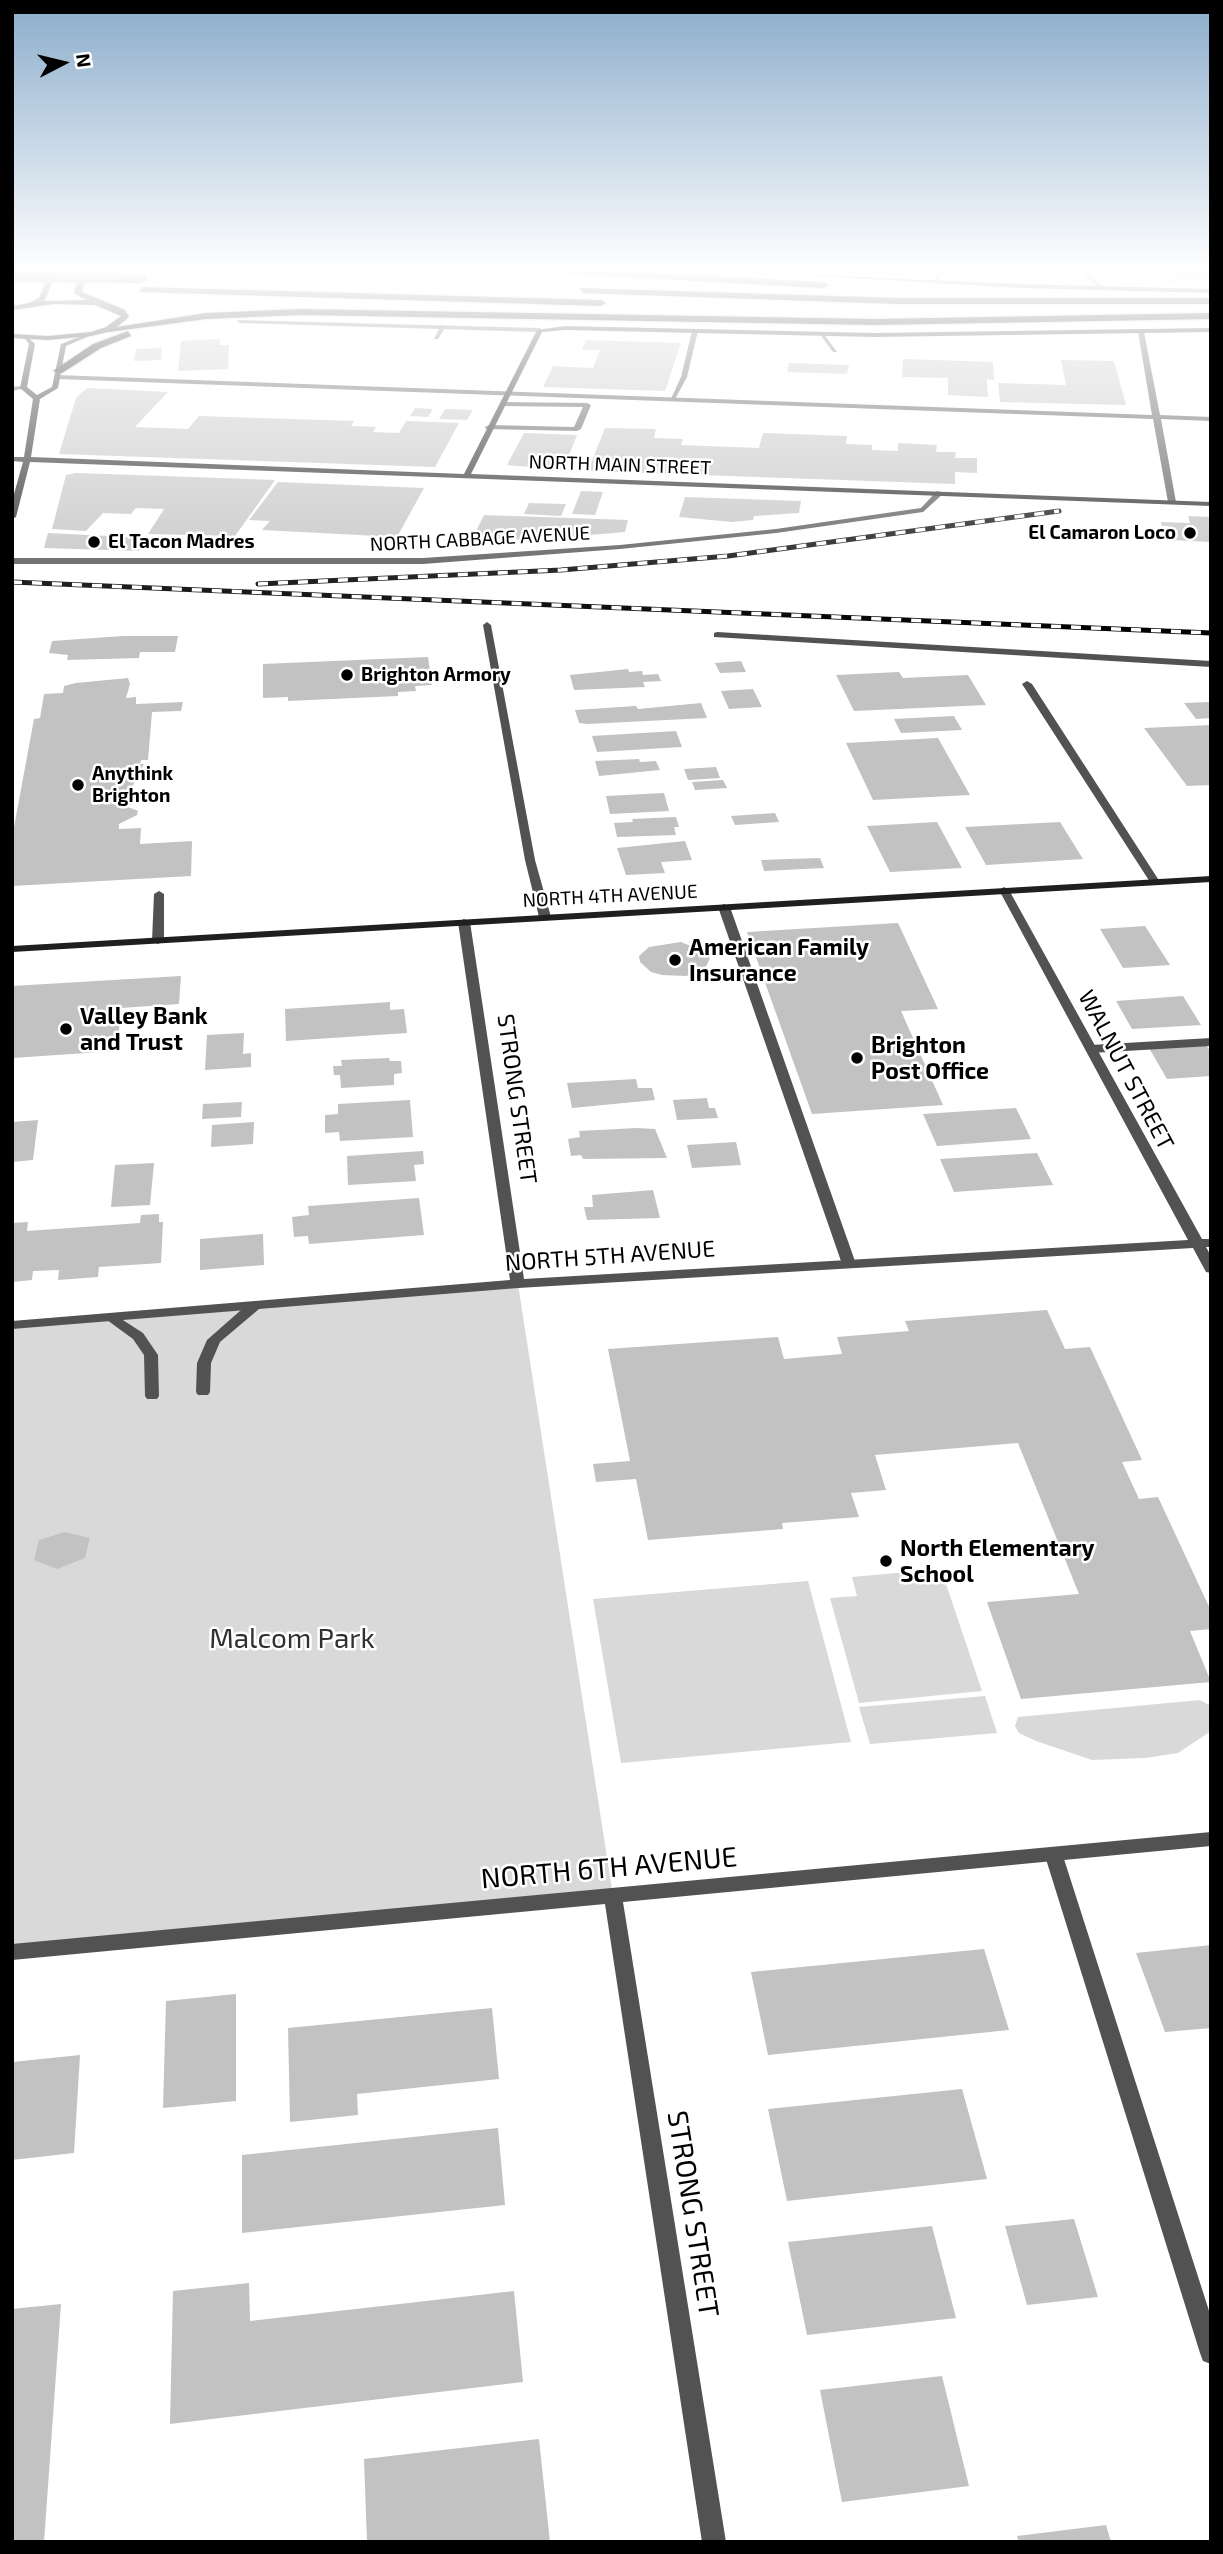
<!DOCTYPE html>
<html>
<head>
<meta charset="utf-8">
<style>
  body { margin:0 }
  #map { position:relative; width:1223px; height:2554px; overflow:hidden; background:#fff; font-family:"Exo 2",sans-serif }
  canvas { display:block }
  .frame { position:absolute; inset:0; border:14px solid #000; pointer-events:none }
  .north { position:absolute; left:28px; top:28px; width:70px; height:70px; -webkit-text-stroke:5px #fff; paint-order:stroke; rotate:83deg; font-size:19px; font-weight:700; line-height:28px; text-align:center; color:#000 }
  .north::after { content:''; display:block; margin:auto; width:24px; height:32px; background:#000; clip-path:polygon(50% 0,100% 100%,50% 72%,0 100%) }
</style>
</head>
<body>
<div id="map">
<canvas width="1223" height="2554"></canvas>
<div class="frame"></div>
<div class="north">N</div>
</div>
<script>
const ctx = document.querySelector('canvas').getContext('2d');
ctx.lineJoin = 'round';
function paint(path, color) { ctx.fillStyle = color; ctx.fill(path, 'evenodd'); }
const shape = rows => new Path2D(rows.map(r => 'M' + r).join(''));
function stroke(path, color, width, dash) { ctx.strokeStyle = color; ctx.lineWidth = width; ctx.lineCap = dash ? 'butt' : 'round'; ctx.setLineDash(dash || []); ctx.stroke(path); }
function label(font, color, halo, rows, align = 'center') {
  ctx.font = font + ' "Exo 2",sans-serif'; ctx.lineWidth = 5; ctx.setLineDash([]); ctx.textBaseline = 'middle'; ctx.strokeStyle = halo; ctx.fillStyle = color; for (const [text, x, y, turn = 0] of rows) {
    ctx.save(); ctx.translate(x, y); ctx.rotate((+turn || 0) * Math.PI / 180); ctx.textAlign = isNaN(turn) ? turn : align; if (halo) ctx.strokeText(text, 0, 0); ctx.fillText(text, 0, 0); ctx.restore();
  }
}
paint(shape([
  [518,1284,613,1896,12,1952,12,1325],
  [941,1569,982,1691,859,1703,830,1598,857,1596,852,1577],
  [808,1581,851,1742,621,1763,593,1599],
  [985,1696,997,1733,870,1744,859,1707],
  [1200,1700,1211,1706,1211,1731,1178,1753,1145,1758,1092,1760,1036,1741,1019,1733,1015,1726,1018,1717]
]), '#d9d9d9');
paint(shape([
  [1211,272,1211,281,1163,283,1152,274],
  [220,339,219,345,229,345,228,369,178,371,181,341],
  [586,340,681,343,665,391,543,387,553,366,593,368,600,350,582,350],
  [162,348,161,360,134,361,136,349],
  [903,359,993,362,994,380,987,379,988,397,948,395,948,378,902,377],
  [1061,360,1114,361,1126,405,1000,402,998,383,1066,385],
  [789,363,849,365,847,374,787,372],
  [87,388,168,392,135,427,188,429,199,416,354,421,351,426,376,427,373,432,399,433,406,421,459,423,435,467,59,454,76,398],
  [415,408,433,409,428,417,410,416],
  [445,409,473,410,467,420,439,419],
  [605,428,656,429,654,438,683,439,681,445,759,448,763,433,847,436,846,444,872,445,872,450,898,451,898,443,937,445,936,452,956,452,955,458,977,458,977,473,955,472,955,484,588,471],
  [524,433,577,435,563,470,507,465],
  [76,473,136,475,275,480,235,536,148,534,164,509,136,508,131,514,103,513,86,531,52,529,66,475],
  [278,482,424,488,397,537,262,530,270,521,249,520],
  [581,491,603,492,595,515,572,514],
  [685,497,801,501,799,513,754,516,753,520,732,522,679,517],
  [529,503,566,504,561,516,524,514],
  [484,515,628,520,625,532,531,540,473,537],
  [1188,516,1211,517,1211,542,1171,540,1168,526,1162,526,1161,522,1190,523],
  [48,533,149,538,139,551,44,548],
  [123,636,178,636,175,652,140,652,139,658,67,660,68,655,49,653,52,641],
  [428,657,432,685,415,686,416,691,398,692,398,696,288,701,288,697,263,698,263,664],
  [741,661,746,672,720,673,715,663],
  [628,669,629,672,642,671,643,675,658,674,661,681,643,682,645,687,574,690,570,675],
  [899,672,903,678,968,675,986,705,854,711,836,675],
  [128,678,130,684,126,698,136,697,136,704,183,702,181,711,152,712,148,760,141,760,140,764,144,764,123,805,138,811,137,815,119,824,119,829,141,828,140,844,192,841,191,876,12,886,12,838,34,719,40,718,44,694,63,693,64,686,76,683],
  [753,689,762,707,729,709,721,691],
  [1211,702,1211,718,1196,719,1184,703],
  [701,703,707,718,587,724,579,723,575,710,636,706,638,709],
  [954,716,962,730,901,733,894,719],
  [1211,725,1211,785,1187,786,1144,728],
  [676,731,682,747,597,752,592,736],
  [938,738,970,795,873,800,846,743],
  [639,759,640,762,656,761,660,770,599,776,595,761],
  [716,767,720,778,688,780,684,769],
  [723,780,727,788,695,790,692,782],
  [664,793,669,811,610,814,606,796],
  [775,813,779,822,735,825,731,816],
  [676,817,679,827,674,827,676,835,617,837,614,823,633,822,632,819],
  [937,822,962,868,890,872,867,826],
  [1060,822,1083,859,986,865,965,827],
  [685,841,692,860,661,862,665,873,626,875,617,848],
  [820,858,824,868,764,871,761,860],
  [898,923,938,1009,901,1011,943,1105,812,1114,747,932],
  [1145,926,1170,965,1123,968,1100,929],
  [681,942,707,953,710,958,705,969,686,976,662,975,651,972,640,962,639,956,649,947],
  [181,976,179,1004,121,1008,117,1051,12,1058,12,986],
  [1183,996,1201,1025,1132,1029,1116,1001],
  [390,1002,390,1010,404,1009,407,1033,286,1041,285,1009],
  [244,1033,243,1054,251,1053,251,1067,205,1070,207,1035],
  [1206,1045,1211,1052,1211,1076,1167,1079,1149,1048],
  [389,1058,390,1061,401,1061,402,1073,394,1074,394,1085,341,1088,340,1075,334,1075,333,1066,342,1066,341,1060],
  [636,1079,638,1088,652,1088,655,1100,572,1108,567,1083],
  [707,1098,709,1108,715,1108,718,1118,677,1120,673,1100],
  [410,1100,413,1137,340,1141,339,1132,325,1133,325,1115,338,1114,338,1104],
  [242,1102,241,1117,202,1119,203,1104],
  [1016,1108,1031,1139,937,1146,923,1114],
  [38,1120,33,1160,12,1162,12,1122],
  [254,1122,253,1144,211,1147,212,1125],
  [637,1128,655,1129,667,1158,583,1159,581,1155,571,1156,568,1139,580,1137,579,1131],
  [736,1142,741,1165,692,1168,687,1145],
  [423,1151,424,1164,414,1165,416,1181,348,1185,347,1156],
  [1037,1153,1053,1185,954,1192,940,1159],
  [154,1163,150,1205,111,1207,115,1165],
  [653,1190,660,1218,587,1220,584,1207,593,1207,592,1195],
  [419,1198,424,1235,309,1244,308,1236,294,1237,292,1217,309,1215,308,1206],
  [159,1214,159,1222,163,1222,161,1263,99,1267,98,1277,58,1280,59,1270,33,1271,32,1280,12,1282,12,1223,28,1222,27,1231,140,1223,141,1215],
  [263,1234,264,1265,200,1270,200,1239],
  [1047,1310,1065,1349,1090,1347,1142,1460,1122,1462,1139,1499,1158,1497,1211,1611,1211,1629,1190,1631,1211,1682,1021,1699,987,1602,1079,1594,1018,1443,875,1455,886,1490,851,1493,859,1517,782,1523,783,1529,648,1540,636,1479,596,1482,593,1464,630,1461,608,1349,778,1337,784,1359,842,1354,837,1337,909,1331,905,1321],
  [65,1532,90,1538,85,1558,57,1569,34,1560,39,1540],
  [1211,1945,1211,2028,1165,2032,1136,1953],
  [984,1949,1009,2030,768,2055,751,1972],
  [236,1994,236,2101,163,2108,166,2001],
  [492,2008,499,2079,357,2094,358,2115,290,2122,288,2028],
  [80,2055,74,2153,12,2160,12,2062],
  [962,2089,987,2179,787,2201,768,2109],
  [498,2128,505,2205,242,2233,242,2155],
  [1074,2219,1098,2297,1027,2305,1005,2226],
  [932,2226,956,2318,807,2335,788,2242],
  [249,2283,250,2321,514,2291,523,2382,170,2424,173,2291],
  [61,2304,44,2542,12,2542,12,2309],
  [942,2376,969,2486,842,2502,820,2390],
  [539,2439,550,2542,367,2542,364,2459],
  [1106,2525,1111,2542,1019,2542,1017,2536]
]), '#c2c2c2');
const primary = shape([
  [50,271,58,271,44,301,86,300,74,293,80,271,88,271,82,292,125,310,129,317,112,331,91,336,48,340,12,338,12,334,48,336,91,332,106,327,121,316,95,305,54,304,12,310,12,306,29,303,39,298,50,271]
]);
const highway = shape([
  [565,271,614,271,824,282,829,285,824,288,569,274,565,271],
  [142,287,601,300,606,303,601,306,139,292,142,287],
  [580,288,898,298,1211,298,1211,304,898,304,583,293,580,288],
  [300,309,875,319,1211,313,1211,319,875,325,300,315,206,319,109,332,104,329,206,313,300,309],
  [128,331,131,336,101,348,62,373,53,371,93,344,128,331]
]);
stroke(primary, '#dbdbdb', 2);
stroke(highway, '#dbdbdb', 3);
paint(shape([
  [938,271,944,271,936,284,933,282,938,271],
  [1024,271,1039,271,1036,273,1024,271],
  [441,325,446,326,438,339,434,339,441,325],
  [695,329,698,331,687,377,674,401,670,401,681,377,692,331,695,329],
  [819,333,823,333,837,352,833,352,819,333],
  [502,402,587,403,591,405,581,429,577,431,486,429,485,427,489,425,574,427,583,407,499,406,502,402],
  [937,491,944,493,923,512,776,533,620,549,423,564,12,564,12,558,423,558,620,545,776,529,921,508,937,491],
  [717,632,1211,661,1211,667,714,637,714,633,717,632],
  [159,891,164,894,164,941,158,944,152,941,154,894,159,891],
  [724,904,730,907,856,1264,854,1267,844,1267,842,1264,718,907,724,904],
  [1211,1038,1211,1046,1091,1053,1085,1049,1091,1045,1211,1038],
  [254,1302,261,1306,259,1309,220,1342,211,1363,210,1392,208,1395,198,1395,196,1392,197,1363,207,1340,249,1303,254,1302],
  [112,1313,143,1333,158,1355,159,1396,157,1399,147,1399,145,1396,144,1355,133,1339,107,1320,105,1317,112,1313],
  [1054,1849,1061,1851,1063,1856,1211,2317,1211,2364,1203,2361,1200,2353,1045,1856,1047,1851,1054,1849]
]), '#525252');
paint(shape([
  [1079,271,1085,271,1105,288,1100,289,1079,271],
  [237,320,540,328,543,330,540,332,239,323,237,320],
  [1141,330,1144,332,1160,415,1211,417,1211,421,1161,419,1176,502,1172,504,1168,502,1153,419,57,379,54,377,57,375,1152,415,1138,332,1141,330],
  [12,387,23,386,26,388,12,391,12,387],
  [487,622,491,625,535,860,551,917,545,920,539,917,525,860,483,625,487,622],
  [1027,681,1032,684,1160,882,1159,884,1151,884,1150,882,1022,684,1027,681],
  [1004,887,1009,890,1202,1239,1211,1239,1211,1247,1206,1247,1211,1256,1211,1273,1206,1272,1193,1248,518,1288,12,1329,12,1321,510,1280,458,922,464,919,470,922,524,1279,1188,1240,999,890,1004,887],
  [1211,1832,1211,1846,623,1902,726,2542,702,2542,605,1904,12,1960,12,1944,1211,1832]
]), '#525252');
paint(shape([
  [731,271,1020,284,1211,289,1211,293,1020,288,731,271],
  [565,326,874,333,1211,328,1211,332,874,337,565,330,542,332,471,474,1211,502,1211,506,30,462,16,517,12,519,12,501,23,462,12,461,12,457,24,457,33,399,20,388,29,344,24,337,28,337,35,344,27,387,37,395,52,387,61,344,89,333,94,334,66,346,58,388,40,399,31,457,464,474,537,330,565,326],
  [1211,876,1211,882,12,952,12,946,1211,876]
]), '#1f1f1f');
paint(primary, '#000');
paint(highway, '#000');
const rail = shape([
  [12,582,1211,633],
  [258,584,561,570,728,556,1059,511]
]);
stroke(rail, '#000', 5);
stroke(rail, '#fff', 3.5, [10]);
const highwayBridge = shape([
  [12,277,142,278]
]);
stroke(highwayBridge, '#dbdbdb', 11, []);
stroke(highwayBridge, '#000', 10);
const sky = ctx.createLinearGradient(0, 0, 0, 628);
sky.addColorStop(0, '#8baccb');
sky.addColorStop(0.43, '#fff');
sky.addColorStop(1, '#ffffff00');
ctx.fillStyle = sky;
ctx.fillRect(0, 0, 1223, 628);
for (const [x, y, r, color] of [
  [1190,533,7,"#000"],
  [94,542,7,"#000"],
  [347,675,7,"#000"],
  [78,785,7,"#000"],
  [675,960,7,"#000"],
  [66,1029,7,"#000"],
  [857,1058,7,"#000"],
  [886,1561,7,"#000"]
]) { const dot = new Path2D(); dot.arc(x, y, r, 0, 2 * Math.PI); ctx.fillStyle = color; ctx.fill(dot); stroke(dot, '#fff', 2.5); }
label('19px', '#000', '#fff', [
  ["NORTH MAIN STREET",620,465,2],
  ["NORTH CABBAGE AVENUE",480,539,-3],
  ["NORTH 4TH AVENUE",610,896,-3]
]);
label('bold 19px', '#000', '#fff', [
  ["El Camaron Loco",1176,533,"right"],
  ["El Tacon Madres",108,542],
  ["Brighton Armory",361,675],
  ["Anythink",92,774],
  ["Brighton",92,796]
], 'left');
label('bold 23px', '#000', '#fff', [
  ["American Family",689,947],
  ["Insurance",689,973],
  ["Valley Bank",80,1016],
  ["and Trust",80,1042],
  ["Brighton",871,1045],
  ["Post Office",871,1071],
  ["North Elementary",900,1548],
  ["School",900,1574]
], 'left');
label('23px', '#000', '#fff', [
  ["WALNUT STREET",1126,1070,62],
  ["STRONG STREET",517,1099,82],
  ["NORTH 5TH AVENUE",610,1256,-4]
]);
label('28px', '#303030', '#fff', [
  ["Malcom Park",292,1639]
]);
label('28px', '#000', '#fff', [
  ["NORTH 6TH AVENUE",609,1868,-5],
  ["STRONG STREET",693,2214,81]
]);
</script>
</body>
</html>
